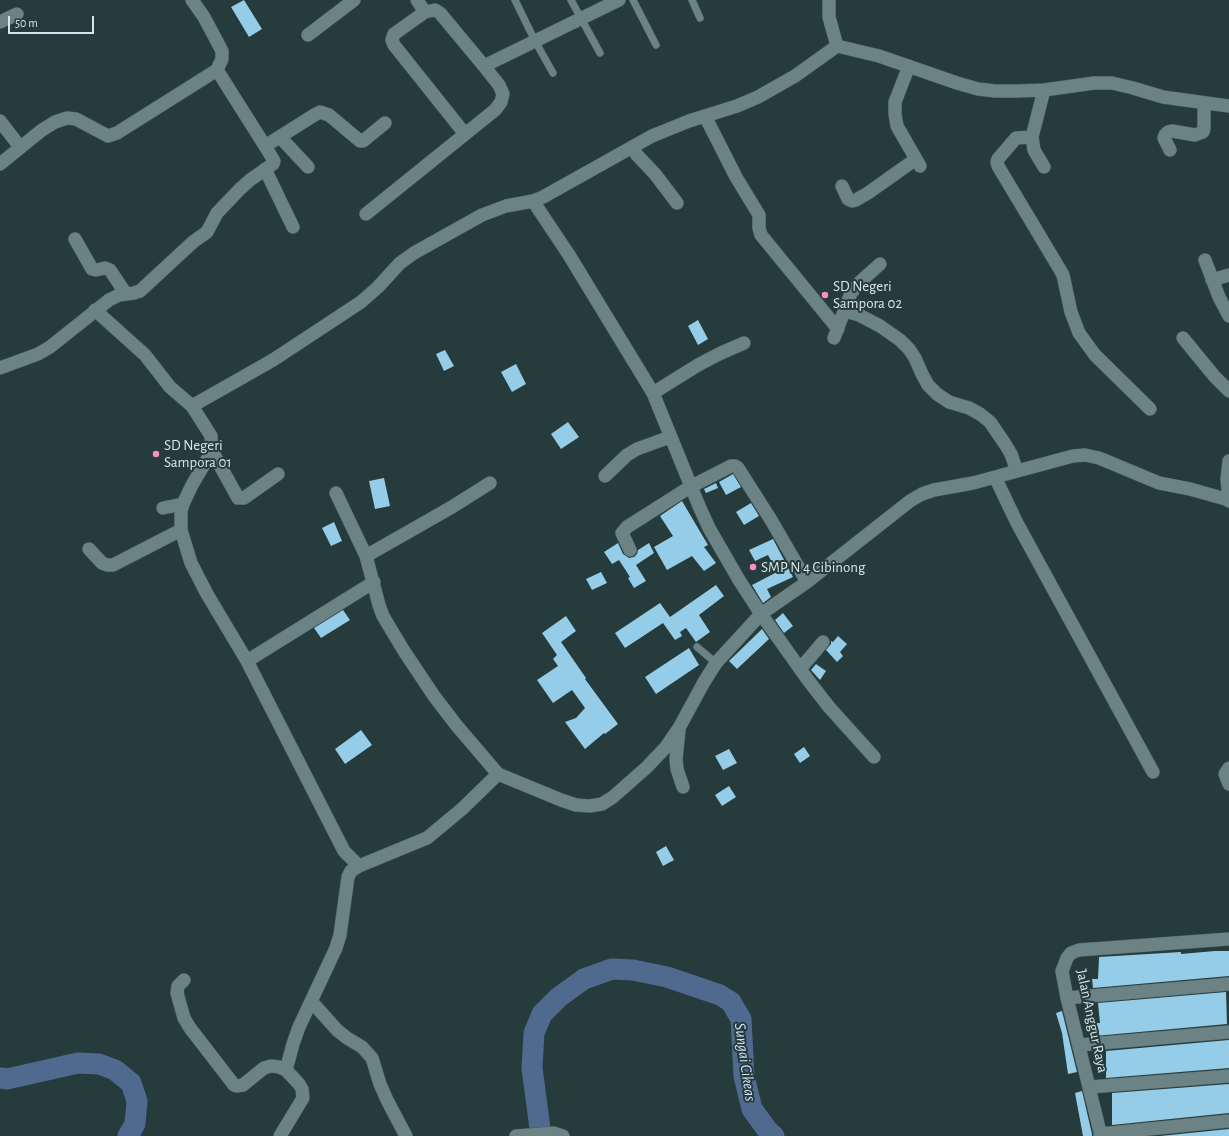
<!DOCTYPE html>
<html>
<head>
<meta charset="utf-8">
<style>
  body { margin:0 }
  #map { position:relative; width:1229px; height:1136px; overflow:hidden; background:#263b3c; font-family:"Alegreya Sans",sans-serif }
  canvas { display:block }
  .scale { position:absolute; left:8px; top:16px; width:86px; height:18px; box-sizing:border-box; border:2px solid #d8e5e5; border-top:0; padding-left:5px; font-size:12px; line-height:14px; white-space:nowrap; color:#d8e5e5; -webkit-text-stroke:3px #263b3c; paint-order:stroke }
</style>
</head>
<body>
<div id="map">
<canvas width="1229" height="1136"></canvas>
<div class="scale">50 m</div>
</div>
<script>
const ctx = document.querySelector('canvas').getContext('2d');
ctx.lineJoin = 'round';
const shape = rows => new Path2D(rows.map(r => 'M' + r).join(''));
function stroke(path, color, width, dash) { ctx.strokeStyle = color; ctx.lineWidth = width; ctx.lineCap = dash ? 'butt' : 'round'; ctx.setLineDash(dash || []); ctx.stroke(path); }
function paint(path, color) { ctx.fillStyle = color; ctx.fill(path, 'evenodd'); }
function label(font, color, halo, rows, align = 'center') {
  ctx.font = font + ' "Alegreya Sans",sans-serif'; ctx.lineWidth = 4; ctx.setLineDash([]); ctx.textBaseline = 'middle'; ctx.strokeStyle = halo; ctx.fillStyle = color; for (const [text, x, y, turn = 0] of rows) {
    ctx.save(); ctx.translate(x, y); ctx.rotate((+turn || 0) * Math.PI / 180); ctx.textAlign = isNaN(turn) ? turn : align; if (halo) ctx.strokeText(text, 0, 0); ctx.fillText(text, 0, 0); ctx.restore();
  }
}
stroke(shape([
  [0,1078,7,1079,78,1063,99,1064,115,1070,131,1083,137,1101,135,1124,128,1136],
  [541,1136,532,1068,534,1033,542,1014,559,997,584,979,612,969,633,970,667,977,720,995,731,1002,741,1019,744,1076,752,1109,768,1131,774,1136]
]), '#50698f', 21);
paint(shape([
  [244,0,262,29,249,37,231,7],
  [698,320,708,339,698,345,688,326],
  [445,350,454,366,444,371,436,354],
  [516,364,526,384,512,392,501,372],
  [568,422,579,437,561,449,551,434],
  [733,474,741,487,726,495,719,482],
  [384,478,390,506,375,509,369,481],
  [716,483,718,488,706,493,704,489],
  [682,501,708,545,704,547,716,563,704,571,692,556,667,570,654,547,673,536,660,516],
  [751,503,759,516,744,525,736,512],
  [334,522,342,541,331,546,322,528],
  [773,539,793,577,767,589,771,597,763,603,752,585,777,572,768,555,755,561,749,550],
  [618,543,623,554,629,558,634,557,637,554,638,550,649,543,654,553,636,565,646,581,634,588,628,578,630,577,619,560,612,564,604,552],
  [601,572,607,583,592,590,586,579],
  [716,585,724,596,699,615,710,632,696,642,686,628,680,632,682,636,675,640,663,623,625,648,615,633,660,603,670,617],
  [343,610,350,620,321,638,314,628],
  [783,613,793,626,784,633,775,620],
  [566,616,576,631,561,642,586,678,585,679,618,724,605,734,604,733,585,749,565,722,576,718,585,708,572,690,553,703,537,680,558,666,553,659,557,655,542,633],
  [762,629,769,639,737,669,729,661],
  [838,636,847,644,840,652,843,656,837,662,826,650,831,644,831,641,833,642],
  [689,648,699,665,656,694,645,677],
  [816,664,826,671,820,680,811,670],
  [361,730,372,745,345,764,335,749],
  [804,747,810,756,800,763,794,754],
  [729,749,737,763,723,770,715,756],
  [729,786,736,797,722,806,715,795],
  [666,846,674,860,663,866,656,852],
  [1215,951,1229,951,1229,976,1093,988,1092,979,1098,979,1099,957,1181,952,1181,954],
  [1226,992,1227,1024,1095,1036,1095,1023,1100,1023,1098,1003],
  [1062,1011,1077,1072,1068,1074,1062,1033,1056,1013],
  [1229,1040,1229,1068,1106,1078,1106,1051],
  [1229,1084,1229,1113,1112,1125,1112,1093],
  [1082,1091,1092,1134,1092,1136,1083,1136,1075,1093],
  [1229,1129,1229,1136,1160,1136]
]), '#95cce7');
const lane = shape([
  [515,0,535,41,553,73],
  [571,0,600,53],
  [633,0,656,45],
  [692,0,700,18],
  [697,647,716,663]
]);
const street = shape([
  [417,0,425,12,435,10,440,13,484,66,619,0],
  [829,0,829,17,837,46],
  [425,12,394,34,392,40,394,45,465,134],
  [0,22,17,14],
  [308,35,354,0],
  [909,66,895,102,895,114,897,126,920,166],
  [1044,90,1032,137,1034,150,1044,167],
  [705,116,736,177,759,215,759,228,761,235,838,329],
  [0,121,20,147],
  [280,137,308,167],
  [1032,137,1016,138,998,159,997,162,998,166,1059,268,1063,275,1071,312,1079,333,1095,355,1150,409],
  [265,146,316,114,320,112,329,115,360,141,363,141,385,123],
  [632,147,637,155,655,174,677,203],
  [1170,150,1164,138,1165,135,1168,132,1172,131,1195,135,1203,132,1204,129,1204,103],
  [0,164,42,130,55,122,67,118,76,119,108,136,117,133,217,70,222,59,222,51,204,17,192,0],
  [265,169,293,227],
  [842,186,848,199,852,201,856,200,868,193,916,159],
  [533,201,569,255,653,393,699,506,709,528,739,580,761,614,808,680,829,707,874,757],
  [366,214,495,110,501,102,503,94,499,85,484,66],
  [75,239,92,269,96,270,105,268,110,270,126,294],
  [1205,260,1219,297,1229,316],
  [1212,280,1229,275],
  [95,310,145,355,170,387,192,406,211,436,212,451,192,485,183,504,181,511,181,530,191,563,207,594,247,661,344,851,359,866,351,871,348,877,340,935,336,948,299,1027,293,1044,286,1070,299,1084,302,1089,303,1098,280,1136],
  [845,311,859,315,880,326,900,340,909,349,915,358,922,374,928,385,937,394,949,402,969,408,980,414,990,422,1005,444,1011,454,1017,471],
  [834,338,851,293,861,281,880,264],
  [1183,338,1215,377,1229,391],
  [0,368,38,354,50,347,109,300,119,295,134,293,140,291,193,242,207,232,217,213,240,189,250,180,273,164,274,161,265,146,217,70],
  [653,393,698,365,719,354,744,343],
  [192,406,273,360,361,302,378,287,400,263,414,253,482,215,506,206,533,201,543,197,652,136,689,121,737,106,758,97,795,76,837,46,879,56,957,83,978,89,995,91,1017,91,1044,90,1094,83,1112,83,1133,88,1163,97,1229,106],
  [212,451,238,498,244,498,278,474],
  [1229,461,1227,479,1229,501],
  [605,476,627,455,637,449,670,437],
  [995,477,1017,523,1153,772],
  [336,493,366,556,379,605,383,616,404,651,434,696,457,726,498,774,561,800,576,805,590,806,602,804,613,797,647,767,666,747,679,728,704,682,716,663,761,614,807,582,910,501,922,494,934,490,973,483,1073,456,1085,455,1099,458,1159,483,1190,489,1229,500],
  [163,508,183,504],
  [89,549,102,563,107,565,113,565,181,530],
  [630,550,622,533,627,527,690,487,731,466,735,466,738,468,771,520,807,582],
  [366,556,452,507,490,483],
  [247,661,374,582],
  [800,669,823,642],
  [679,730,676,759,677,769,683,787],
  [1229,768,1225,774,1229,784],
  [359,866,427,838,462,809,498,774],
  [184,980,178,986,177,993,184,1018,190,1028,234,1085,237,1086,243,1085,264,1068,271,1066,279,1067,286,1070],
  [1067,998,1229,984],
  [311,1001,337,1030,347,1038,362,1047,372,1058,380,1084,387,1100,406,1136],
  [1079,1045,1229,1032],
  [1090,1087,1229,1076],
  [1100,1134,1229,1121],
  [516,1136,553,1133,563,1136],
  [1101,1136,1067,998,1062,971,1067,958,1071,953,1079,950,1229,939]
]);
stroke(lane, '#465959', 8);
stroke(street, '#465959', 14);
stroke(lane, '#6b8384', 7);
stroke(street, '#6b8384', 13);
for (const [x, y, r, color] of [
  [825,295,4,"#fa8fc7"],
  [156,454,4,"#fa8fc7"],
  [753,567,4,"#fa8fc7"]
]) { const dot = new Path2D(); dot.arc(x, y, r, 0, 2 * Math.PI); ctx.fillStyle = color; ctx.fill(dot); stroke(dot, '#263b3c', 1.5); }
label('15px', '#d8e5e5', '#263b3c', [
  ["SD Negeri",833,286],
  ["Sampora 02",833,303],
  ["SD Negeri",164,445],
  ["Sampora 01",164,462],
  ["SMP N 4 Cibinong",761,567]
], 'left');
label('15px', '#d8e5e5', '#263b3c', [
  ["Jalan Anggur Raya",1092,1021,78]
]);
label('italic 16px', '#d0e1fa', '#263b3c', [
  ["Sungai Cikeas",745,1062,82]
]);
</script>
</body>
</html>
